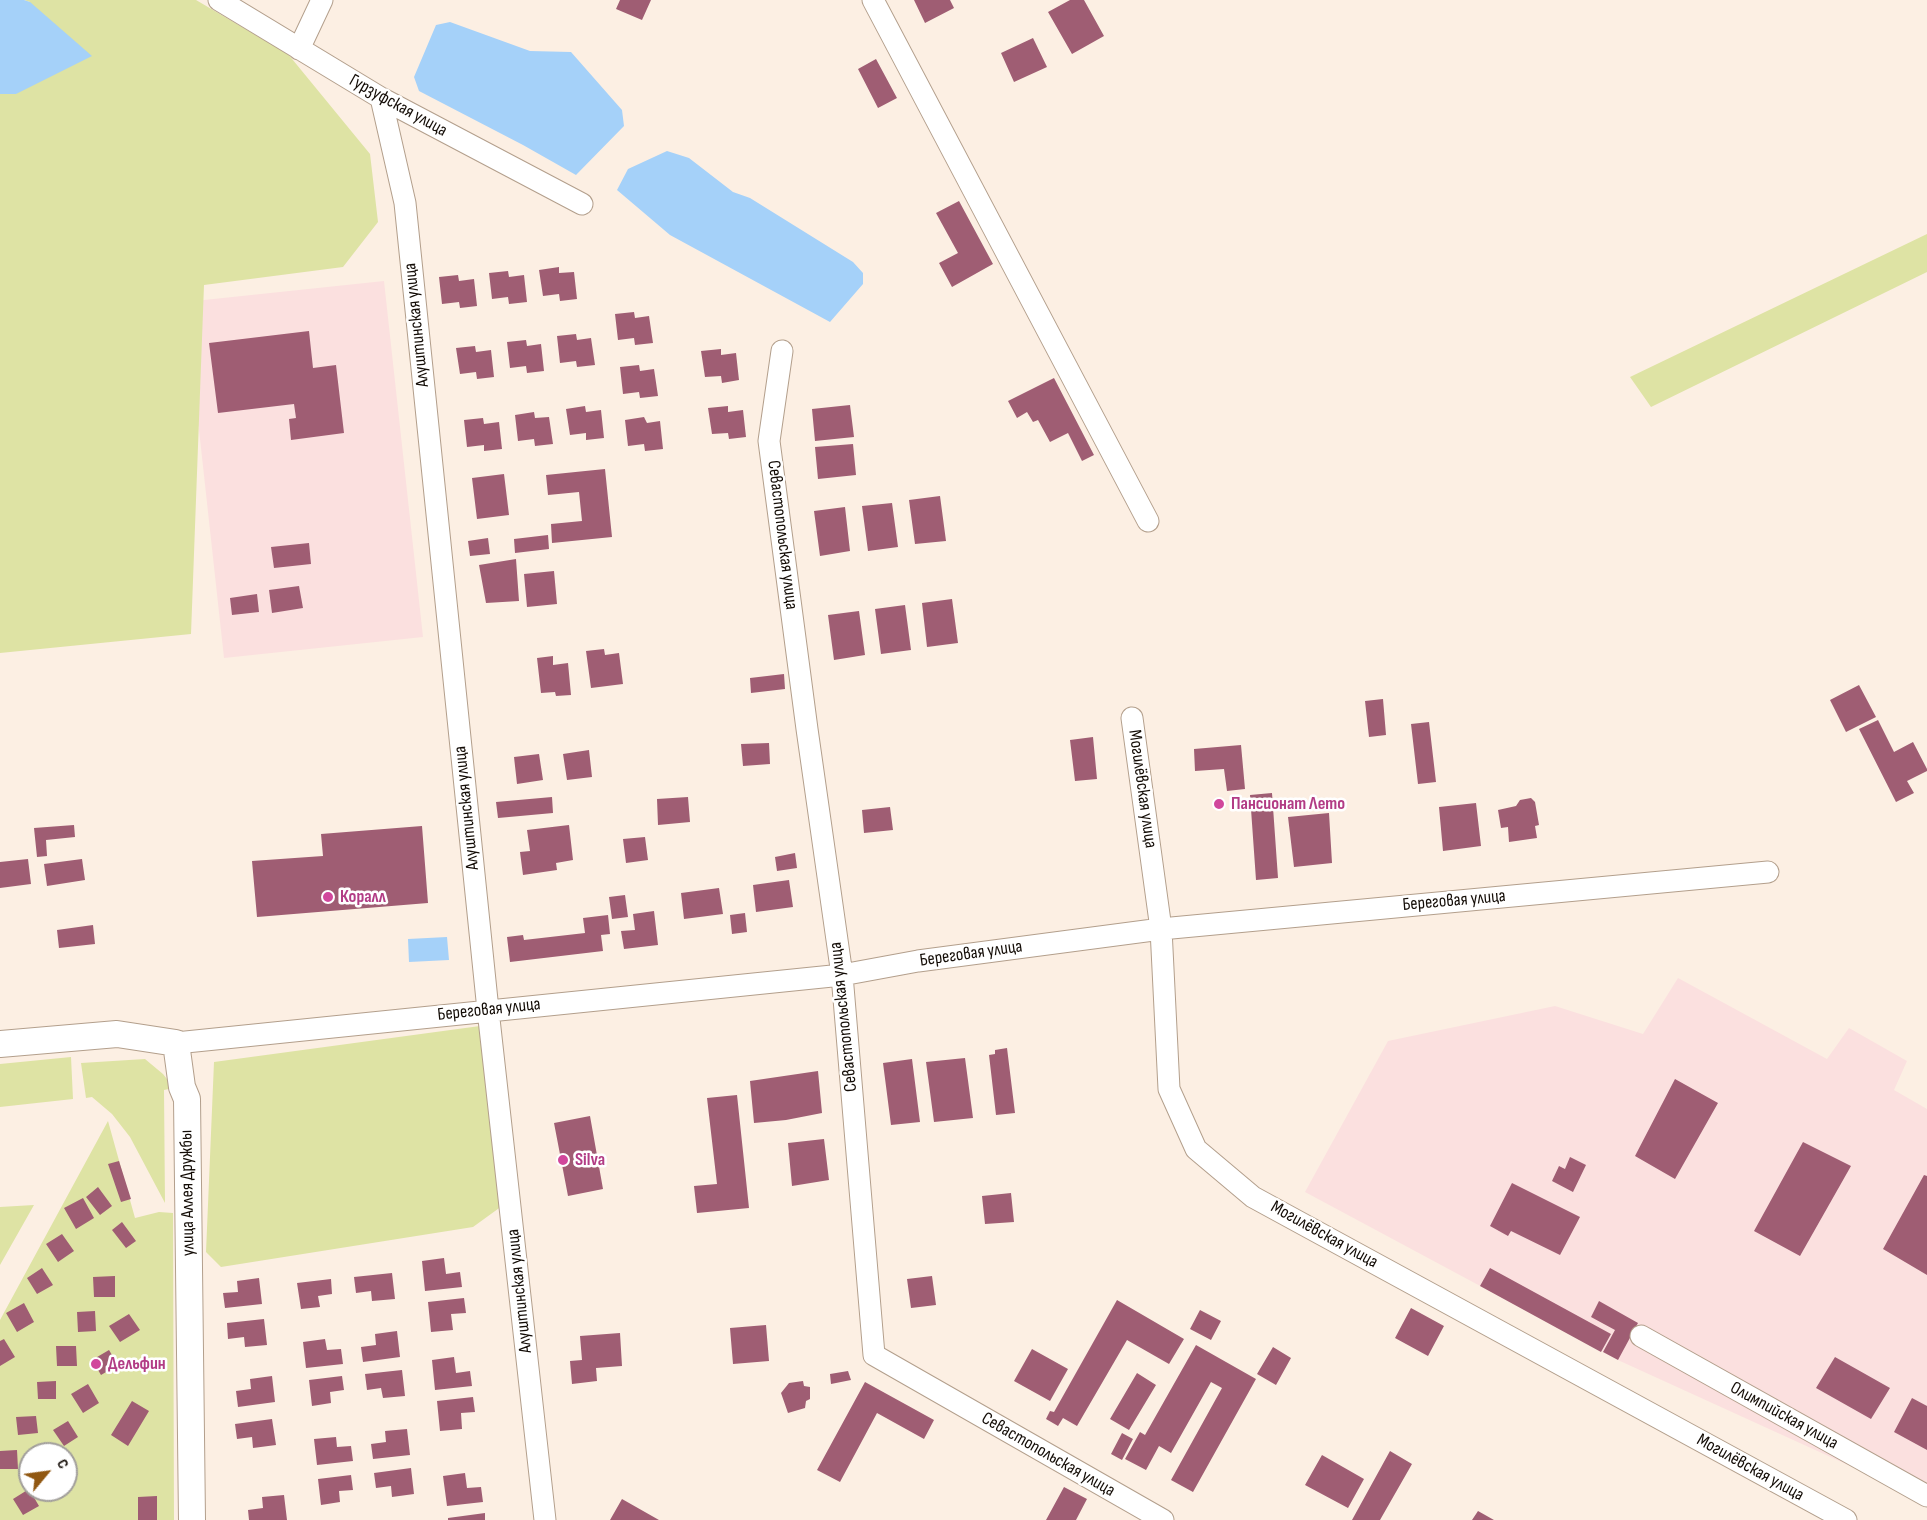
<!DOCTYPE html>
<html>
<head>
<meta charset="utf-8">
<style>
  body { margin:0 }
  #map { position:relative; width:1927px; height:1520px; overflow:hidden; background:#fcefe3; font-family:"Sofia Sans Condensed",sans-serif }
  canvas { display:block }
  .north { position:absolute; left:18px; top:1442px; width:60px; height:60px; box-sizing:border-box; background:#fff; border:2px solid #a19e9b; border-radius:50%; rotate:61deg; font-size:16px; font-weight:700; line-height:24px; text-align:center; color:#130c06 }
  .north::after { content:''; display:block; margin:auto; width:21px; height:27px; background:#915812; clip-path:polygon(50% 0,100% 100%,50% 72%,0 100%) }
</style>
</head>
<body>
<div id="map">
<canvas width="1927" height="1520"></canvas>
<div class="north">С</div>
</div>
<script>
const ctx = document.querySelector('canvas').getContext('2d');
ctx.lineJoin = 'round';
function paint(path, color) { ctx.fillStyle = color; ctx.fill(path, 'evenodd'); }
const shape = rows => new Path2D(rows.map(r => 'M' + r).join(''));
function stroke(path, color, width, dash) { ctx.strokeStyle = color; ctx.lineWidth = width; ctx.lineCap = dash ? 'butt' : 'round'; ctx.setLineDash(dash || []); ctx.stroke(path); }
function label(font, color, halo, rows, align = 'center') {
  ctx.font = font + ' "Sofia Sans Condensed",sans-serif'; ctx.lineWidth = 5; ctx.setLineDash([]); ctx.textBaseline = 'middle'; ctx.strokeStyle = halo; ctx.fillStyle = color; for (const [text, x, y, turn = 0] of rows) {
    ctx.save(); ctx.translate(x, y); ctx.rotate((+turn || 0) * Math.PI / 180); ctx.textAlign = isNaN(turn) ? turn : align; if (halo) ctx.strokeText(text, 0, 0); ctx.fillText(text, 0, 0); ctx.restore();
  }
}
paint(shape([
  [384,281,423,637,224,658,185,302],
  [1678,978,1827,1059,1849,1028,1907,1061,1894,1090,1927,1109,1927,1501,1620,1361,1305,1192,1388,1041,1555,1006,1643,1034]
]), '#fbe0df');
paint(shape([
  [24,0,196,0,288,54,370,154,378,222,343,267,204,285,191,634,0,653,0,94,16,94,30,2],
  [1927,234,1927,272,1651,407,1630,377],
  [480,1026,502,1206,473,1227,221,1267,206,1252,214,1062],
  [71,1057,73,1099,0,1107,0,1064],
  [145,1059,163,1074,174,1088,164,1090,165,1203,130,1137,112,1114,92,1097,86,1098,81,1063],
  [108,1121,135,1218,159,1212,173,1213,174,1520,0,1520,0,1320],
  [30,1454,66,1454,66,1490,30,1490],
  [34,1205,0,1265,0,1207]
]), '#dee3a4');
paint(shape([
  [0,0,24,0,30,2,92,56,16,94,0,94],
  [450,22,530,51,571,52,622,110,624,126,576,175,523,145,419,91,414,77,436,25],
  [667,151,689,158,733,192,750,198,853,262,863,273,863,284,830,322,670,235,617,190,628,169],
  [447,937,449,960,409,962,408,939]
]), '#a5d1f9');
paint(shape([
  [620,0,651,0,642,20,616,9],
  [914,0,950,0,954,8,925,23],
  [1070,0,1084,0,1104,36,1072,54,1048,12],
  [1033,38,1047,67,1014,82,1001,53],
  [876,59,897,98,878,108,858,69],
  [959,201,993,264,952,287,939,263,958,253,936,213],
  [559,267,559,273,574,272,577,299,560,301,559,294,543,296,539,270],
  [508,271,509,277,524,275,527,302,509,304,508,297,492,299,489,273],
  [458,275,459,281,474,279,477,306,460,308,459,302,442,304,439,277],
  [634,312,635,318,649,316,653,343,635,345,634,338,618,340,615,314],
  [309,331,313,368,336,365,344,433,291,440,289,419,296,418,294,404,218,413,209,343],
  [576,334,577,340,591,338,595,365,577,367,576,361,560,363,557,336],
  [526,340,527,346,541,344,544,371,527,373,526,366,510,368,507,342],
  [475,346,476,352,491,350,494,377,477,379,476,372,460,374,456,348],
  [721,349,721,355,736,353,739,380,722,383,721,376,705,377,701,351],
  [639,365,640,371,654,369,658,396,640,398,639,392,623,394,620,367],
  [1054,378,1094,455,1082,461,1068,433,1050,442,1038,420,1033,422,1027,412,1017,418,1008,401],
  [850,405,854,437,815,441,812,409],
  [585,406,586,412,601,410,604,438,586,440,586,433,570,435,566,409],
  [728,406,728,412,743,410,746,437,729,439,728,433,712,434,708,408],
  [534,412,535,418,549,417,553,444,535,446,534,439,518,441,515,415],
  [644,417,647,423,660,421,663,449,645,451,644,444,628,446,625,420],
  [483,418,484,424,499,422,502,449,484,451,484,445,467,447,464,420],
  [853,444,856,475,818,479,815,447],
  [605,469,612,537,552,543,551,524,582,521,579,492,548,495,546,475],
  [504,474,509,515,477,519,472,478],
  [940,496,946,541,915,544,909,500],
  [892,503,898,547,868,551,862,506],
  [845,507,850,551,820,556,814,511],
  [548,535,549,549,515,553,514,539],
  [488,538,490,554,470,556,468,541],
  [309,543,311,564,274,568,271,547],
  [516,559,519,601,486,603,479,565],
  [554,571,557,604,527,607,524,574],
  [299,586,303,608,272,613,269,590],
  [257,594,259,612,232,615,230,598],
  [952,599,958,643,927,647,922,603],
  [905,605,911,650,881,654,875,609],
  [859,611,865,655,834,660,828,615],
  [604,649,605,655,619,653,623,684,591,688,586,651],
  [553,656,553,665,568,663,571,695,556,696,555,692,541,693,537,658],
  [784,674,785,689,751,693,750,678],
  [1859,685,1876,717,1846,732,1830,700],
  [1383,699,1386,735,1369,737,1365,701],
  [1878,720,1894,752,1913,742,1927,769,1927,771,1907,781,1914,793,1896,802,1859,729],
  [1429,722,1436,782,1418,784,1411,724],
  [1093,737,1097,779,1075,781,1070,740],
  [769,743,770,764,743,766,741,744],
  [1241,745,1245,789,1227,791,1224,769,1195,771,1194,749],
  [589,750,592,777,567,780,563,754],
  [539,754,543,780,517,784,514,757],
  [1272,793,1278,878,1256,880,1250,795],
  [552,797,553,813,498,818,496,802],
  [688,797,690,822,658,825,657,799],
  [1531,798,1535,802,1539,825,1535,826,1537,838,1509,842,1508,827,1501,828,1498,810,1516,806,1520,800],
  [1476,803,1481,846,1443,851,1439,807],
  [890,807,893,830,864,833,862,810],
  [1329,813,1332,863,1294,867,1288,817],
  [74,825,75,837,46,840,47,856,37,857,34,828],
  [569,825,573,860,556,863,557,870,523,875,520,852,530,851,527,830],
  [422,826,428,903,257,917,252,861,323,856,321,834],
  [645,837,648,860,626,863,623,839],
  [795,853,797,868,777,871,775,857],
  [28,859,31,884,0,888,0,862],
  [82,859,85,880,47,886,44,864],
  [789,880,793,907,756,912,753,885],
  [719,888,723,914,684,919,681,893],
  [625,895,628,917,612,919,609,897],
  [654,911,658,945,624,949,621,931,635,930,633,914],
  [745,913,747,932,732,934,730,915],
  [608,915,610,934,601,935,603,951,510,962,507,937,523,935,524,940,585,933,583,918],
  [93,925,95,944,59,948,57,930],
  [1007,1048,1015,1113,996,1115,989,1055,995,1054,995,1050],
  [965,1058,973,1118,934,1122,926,1062],
  [912,1059,920,1122,891,1125,883,1063],
  [818,1071,822,1113,786,1120,754,1123,750,1081],
  [1675,1079,1718,1103,1675,1179,1635,1156],
  [737,1095,749,1208,697,1213,694,1186,717,1184,707,1098],
  [590,1116,603,1189,568,1196,554,1123],
  [824,1139,829,1180,792,1186,788,1143],
  [1803,1142,1851,1166,1800,1256,1754,1231],
  [1570,1157,1586,1165,1573,1192,1552,1181,1559,1166,1565,1169],
  [119,1161,131,1199,121,1202,108,1164],
  [1924,1175,1927,1176,1927,1275,1883,1249],
  [1512,1183,1580,1217,1560,1255,1511,1231,1508,1236,1490,1226],
  [98,1187,112,1206,100,1215,86,1197],
  [1011,1193,1014,1222,985,1224,982,1196],
  [83,1198,94,1218,76,1229,64,1208],
  [122,1222,136,1241,126,1248,112,1230],
  [62,1234,74,1251,58,1262,46,1244],
  [444,1258,446,1274,460,1272,462,1287,425,1291,422,1261],
  [42,1268,53,1285,37,1294,27,1278],
  [1490,1268,1611,1334,1601,1352,1480,1286],
  [392,1273,395,1299,372,1301,371,1291,356,1293,354,1277],
  [115,1276,115,1297,94,1297,93,1277],
  [932,1276,936,1305,911,1308,907,1279],
  [259,1278,262,1304,225,1308,223,1293,238,1292,237,1281],
  [331,1279,332,1294,318,1296,320,1307,301,1309,297,1283],
  [464,1298,466,1313,451,1314,453,1330,431,1332,428,1302],
  [1117,1300,1184,1339,1169,1364,1127,1340,1077,1426,1063,1418,1058,1426,1046,1419,1050,1411,1054,1412],
  [1599,1301,1638,1323,1618,1360,1603,1352,1615,1330,1591,1317],
  [24,1303,34,1322,17,1332,6,1313],
  [1411,1308,1444,1326,1428,1356,1395,1338],
  [1200,1310,1221,1321,1211,1340,1190,1329],
  [95,1311,96,1331,78,1332,77,1312],
  [129,1314,140,1330,120,1342,109,1326],
  [264,1319,267,1345,245,1347,244,1337,228,1339,227,1323],
  [766,1325,769,1361,733,1364,730,1328],
  [397,1331,400,1357,363,1362,361,1347,376,1345,375,1334],
  [620,1333,622,1366,596,1368,597,1381,572,1384,570,1361,582,1360,580,1336],
  [4,1339,15,1357,0,1366,0,1341],
  [325,1339,327,1350,341,1349,343,1364,306,1368,303,1342],
  [1196,1345,1256,1379,1193,1492,1171,1480,1222,1388,1211,1382,1171,1453,1159,1446,1146,1470,1125,1459,1140,1432,1145,1435],
  [56,1346,76,1346,77,1366,57,1366],
  [1273,1347,1291,1358,1276,1385,1257,1374],
  [1032,1349,1068,1369,1050,1401,1014,1381],
  [109,1350,118,1365,101,1375,92,1360],
  [454,1357,456,1373,470,1371,472,1386,435,1390,432,1360],
  [1835,1357,1890,1388,1871,1419,1816,1388],
  [402,1370,405,1396,383,1398,381,1388,367,1390,365,1374],
  [848,1371,851,1380,831,1384,830,1374],
  [1137,1373,1156,1385,1129,1430,1110,1419],
  [272,1376,275,1402,238,1407,236,1391,251,1389,250,1379],
  [342,1376,344,1390,330,1392,331,1403,312,1406,309,1380],
  [56,1381,56,1399,38,1399,37,1382],
  [803,1381,804,1386,810,1387,810,1399,806,1401,805,1408,788,1413,781,1393,789,1383],
  [865,1382,934,1420,924,1439,877,1413,840,1482,817,1470],
  [88,1384,99,1403,83,1413,71,1394],
  [473,1397,475,1412,461,1413,462,1429,440,1431,437,1401],
  [1912,1398,1927,1406,1927,1450,1894,1432],
  [132,1401,149,1411,128,1446,111,1435],
  [36,1416,38,1433,18,1435,16,1417],
  [272,1419,276,1445,253,1448,252,1437,237,1439,235,1424],
  [68,1421,78,1437,64,1446,53,1430],
  [407,1429,410,1455,373,1459,371,1444,386,1442,385,1431],
  [1122,1433,1133,1439,1122,1460,1111,1454],
  [336,1437,337,1447,351,1446,353,1461,317,1465,314,1439],
  [17,1450,18,1469,0,1469,0,1451],
  [1390,1451,1412,1464,1380,1520,1352,1520],
  [1322,1455,1364,1479,1348,1508,1305,1485],
  [411,1468,414,1494,392,1497,391,1486,376,1488,374,1473],
  [465,1473,467,1488,481,1487,483,1502,447,1506,443,1476],
  [351,1475,353,1490,339,1491,340,1502,321,1505,318,1479],
  [1064,1487,1087,1499,1076,1520,1046,1520],
  [29,1489,39,1506,23,1515,13,1499],
  [284,1495,287,1520,249,1520,248,1510,263,1508,262,1497],
  [157,1496,157,1520,138,1520,138,1497],
  [622,1499,659,1520,610,1520],
  [1478,1511,1494,1520,1472,1520],
  [485,1513,485,1520,448,1520,448,1518]
]), '#9f5d73');
const minor = shape([
  [219,0,381,98,582,204],
  [873,0,1148,521],
  [299,49,322,0],
  [381,98,405,203,488,1010,545,1520],
  [782,351,769,441,807,729,842,975,874,1355,1163,1520],
  [1132,718,1161,929,1169,1089,1196,1149,1253,1197,1846,1520],
  [176,1043,842,975,918,961,1161,929,1768,872],
  [1641,1336,1927,1496]
]);
const major = shape([
  [0,1044,117,1034,176,1043,182,1087,187,1099,192,1520]
]);
stroke(minor, '#b39f8c', 23);
stroke(major, '#b39f8c', 28);
stroke(minor, '#fff', 21);
stroke(major, '#fff', 26);
for (const [x, y, r, color] of [
  [1219,804,6,"#d1479c"],
  [328,897,6,"#d1479c"],
  [563,1160,6,"#d1479c"],
  [96,1364,6,"#d1479c"]
]) { const dot = new Path2D(); dot.arc(x, y, r, 0, 2 * Math.PI); ctx.fillStyle = color; ctx.fill(dot); stroke(dot, '#fff', 2); }
label('18px', '#130c06', '#fff', [
  ["Гурзуфская улица",398,106,29],
  ["Алуштинская улица",417,325,-96],
  ["Севастопольская улица",782,535,83],
  ["Могилёвская улица",1142,789,82],
  ["Алуштинская улица",467,808,-96],
  ["Береговая улица",1454,901,-5],
  ["Береговая улица",971,954,-8],
  ["Береговая улица",489,1010,-6],
  ["Севастопольская улица",844,1017,-96],
  ["улица Аллея Дружбы",188,1193,-91],
  ["Могилёвская улица",1324,1235,29],
  ["Алуштинская улица",520,1291,-96],
  ["Олимпийская улица",1784,1416,29],
  ["Севастопольская улица",1048,1455,30],
  ["Могилёвская улица",1750,1468,29]
]);
label('bold 18px', '#b23c85', '#fff', [
  ["Пансионат Лето",1231,804],
  ["Коралл",340,897],
  ["Silva",575,1160],
  ["Дельфин",108,1364]
], 'left');
</script>
</body>
</html>
